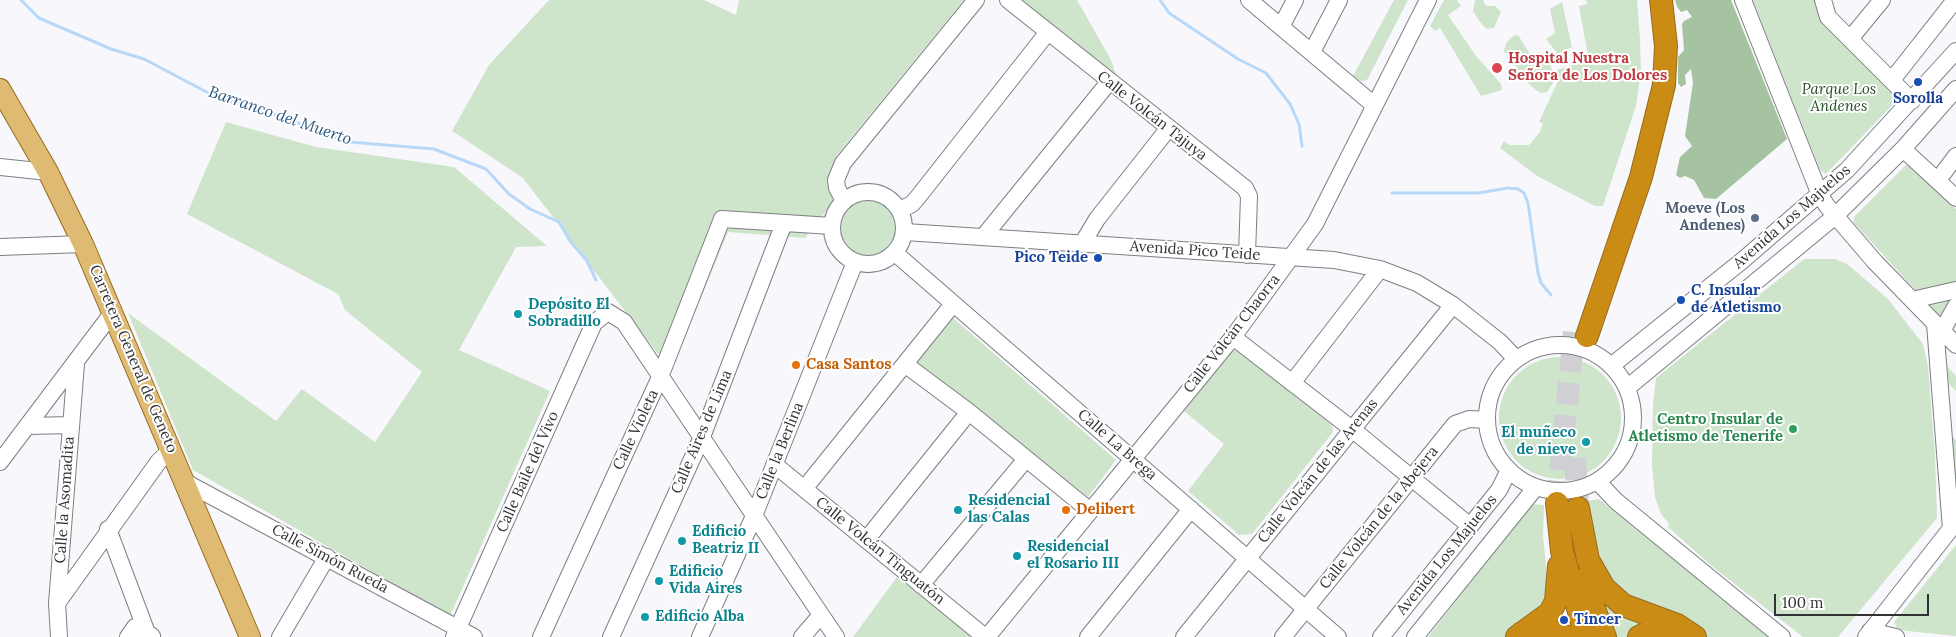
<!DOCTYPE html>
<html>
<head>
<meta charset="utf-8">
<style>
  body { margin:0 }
  #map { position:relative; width:1956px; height:637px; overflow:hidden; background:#f8f8fc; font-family:Lora,serif }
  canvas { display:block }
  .scale { position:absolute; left:1774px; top:594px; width:155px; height:22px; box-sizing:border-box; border:2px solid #323234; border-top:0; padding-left:6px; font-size:15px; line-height:18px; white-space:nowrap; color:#323234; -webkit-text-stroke:4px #fff; paint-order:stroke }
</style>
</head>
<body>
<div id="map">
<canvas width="1956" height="637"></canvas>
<div class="scale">100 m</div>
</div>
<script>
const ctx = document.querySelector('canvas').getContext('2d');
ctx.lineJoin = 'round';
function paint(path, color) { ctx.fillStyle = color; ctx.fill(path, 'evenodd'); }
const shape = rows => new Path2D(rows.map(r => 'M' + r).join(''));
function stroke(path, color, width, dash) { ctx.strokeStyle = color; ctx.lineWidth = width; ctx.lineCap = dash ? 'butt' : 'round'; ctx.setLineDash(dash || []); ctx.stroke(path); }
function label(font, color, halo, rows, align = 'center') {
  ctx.font = font + ' Lora,serif'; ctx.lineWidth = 4; ctx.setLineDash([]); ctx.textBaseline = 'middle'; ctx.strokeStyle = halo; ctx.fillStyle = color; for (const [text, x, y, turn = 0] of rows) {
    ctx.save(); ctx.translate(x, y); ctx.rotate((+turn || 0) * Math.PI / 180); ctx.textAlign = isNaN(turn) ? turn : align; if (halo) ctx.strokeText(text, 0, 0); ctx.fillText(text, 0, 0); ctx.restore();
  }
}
paint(shape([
  [549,0,704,0,736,15,739,0,964,0,836,156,832,203,805,238,728,232,671,371,523,178,452,131,489,65],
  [1022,0,1077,0,1111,60,1116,75],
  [1394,0,1408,0,1367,80,1361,81,1353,76],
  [1444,0,1457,0,1461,6,1448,15,1476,56,1501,84,1502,90,1481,96,1440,28,1435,31,1430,26],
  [1475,0,1483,0,1486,6,1495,6,1501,12,1494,28,1487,29,1480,22,1473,11],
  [1586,0,1637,0,1640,39,1641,71,1636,106,1603,206,1595,206,1537,176,1500,148,1504,141,1510,145,1529,145,1540,132,1543,123,1539,122,1558,81,1557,70,1575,64,1579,57,1588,56,1579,6,1587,4],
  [1753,0,1818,0,1899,98,1826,174,1820,170],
  [1562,2,1572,47,1558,54,1546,39,1555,33,1550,9],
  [1518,35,1533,59,1546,51,1555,80,1547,92,1540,93,1530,85,1504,51,1506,43,1513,36],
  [226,122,316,147,454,167,547,246,516,247,459,350,550,391,450,616,193,470,128,313,276,421,302,389,375,442,422,372,345,310,338,294,187,214],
  [1907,164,1956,209,1956,285,1919,294,1854,223,1854,217],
  '840 229a28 28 0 1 1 56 0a28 28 0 1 1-56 0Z',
  [1804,259,1835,259,1847,264,1888,299,1923,344,1928,366,1935,454,1937,518,1838,637,1803,637,1713,567,1668,527,1669,524,1661,514,1655,497,1652,464,1653,404,1656,378],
  [1956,293,1945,322,1925,300],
  [952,317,1116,460,1088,497,916,362],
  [1239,350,1332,425,1333,432,1252,534,1239,535,1188,491,1224,444,1184,411,1232,351],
  '1499 418a61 61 0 1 1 122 0a61 61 0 1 1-122 0Z',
  [1947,366,1956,376,1956,391,1949,384],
  [1952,436,1956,440,1956,485,1954,474],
  [1599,499,1770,637,1614,637,1593,594,1587,501],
  [1531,504,1544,505,1543,535,1547,575,1568,637,1428,637],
  [1956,545,1956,636,1898,630,1894,622],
  [897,577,971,636,973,637,853,637]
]), '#cee4cb');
paint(shape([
  [1675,0,1731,0,1787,139,1716,199,1704,198,1694,180,1685,176,1680,178,1676,175,1680,157,1692,146,1685,136,1693,83,1691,69,1685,75,1686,84,1681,87,1678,83,1678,57,1684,50,1682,24,1684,21,1692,17,1687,10,1681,12,1677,7]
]), '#a5c3a1');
stroke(shape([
  [21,0,39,18,111,49,144,59,218,98,257,108,349,142,434,149,486,169,509,194,530,209,559,222,570,241,587,261,596,280],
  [1160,0,1169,13,1238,59,1266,73,1290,104,1299,124,1302,146],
  [1392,193,1479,193,1508,188,1518,189,1524,193,1528,203,1538,273,1541,283,1551,295]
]), '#b8d8f9', 3);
stroke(shape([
  [1575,458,1578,508],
  [1557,503,1574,332]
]), '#d0d0d4', 22, [22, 11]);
const minor = shape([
  [1008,0,1245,188,1249,196,1247,255],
  [1249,0,1374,105],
  [1743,0,1820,195,1827,206,1875,262,1956,345],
  [1823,0,1828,17,1912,101],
  [1281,27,1295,0],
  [1850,39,1882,0],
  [1312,52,1339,0],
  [1892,80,1955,0],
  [1903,149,1956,198],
  [0,167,48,172],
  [1938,180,1956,156],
  '832 228a36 36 0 1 1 72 0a36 36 0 1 1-72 0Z',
  [844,201,837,188,836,180,843,163,976,0],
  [900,210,912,204,918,197,1048,32],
  [905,232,1334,260,1380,269,1417,283,1453,305,1500,342,1516,359],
  [984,236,1109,82],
  [1082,244,1097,219,1168,129],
  [0,247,83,244],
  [895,253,1338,637],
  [1912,300,1956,290],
  [1935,324,1951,529],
  [1942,331,1956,306],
  [1233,337,1352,429,1470,526],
  '1487 418a73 73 0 1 1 146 0a73 73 0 1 1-146 0Z',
  [906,365,969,412,1089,510],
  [1611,366,1743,260,1847,170,1956,51],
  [1292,383,1380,269],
  [1627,388,1834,217,1903,149,1956,89],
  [28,426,71,425],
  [0,462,113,312],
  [775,465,985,637],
  [1597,481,1616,501,1782,637],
  [185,482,474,637],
  [804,489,953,304],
  [108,529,147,633],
  [866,540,969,412],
  [921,585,1026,459],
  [58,602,159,461,172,449],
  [1870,631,1896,637],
  [59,637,57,603,76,364],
  [128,637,135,627,152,636],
  [280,637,327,557],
  [454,637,594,323,608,312,624,322,836,637],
  [541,637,660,377,722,219,832,226],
  [611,637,702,437,784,223],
  [700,637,754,516,855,262],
  [802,637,821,615],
  [987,637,1233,337,1315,224,1428,0],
  [1088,637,1191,509],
  [1184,637,1453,305],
  [1283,637,1455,424,1469,419,1487,420],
  [1381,637,1499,490,1509,470],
  [1415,637,1536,487],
  [1866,637,1956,522]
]);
const major = shape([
  [0,89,48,172,83,244,250,637]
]);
const highway = shape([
  [1587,336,1641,177,1664,85,1666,46,1661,0],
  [1557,503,1562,551,1586,637],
  [1578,508,1588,560,1604,588,1623,605,1677,625,1695,637],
  [1583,580,1605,637],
  [1522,633,1548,631,1568,637],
  [1517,637,1550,613,1556,601,1559,566],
  [1639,637,1657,628,1669,629,1678,633]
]);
stroke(minor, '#7e7f82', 18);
stroke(major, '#956c1f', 22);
stroke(highway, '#956c1f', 24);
stroke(minor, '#fff', 16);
stroke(major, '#dfba72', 20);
stroke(highway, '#ca8c14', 22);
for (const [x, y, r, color] of [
  [1497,68,6,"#e0444e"],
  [1918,82,5,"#1a4fb4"],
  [1755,218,5,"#5c6f8a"],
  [1098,258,5,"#1a4fb4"],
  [1681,300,5,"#1a4fb4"],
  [518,314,5,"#0f9aa8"],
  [796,365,5,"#e8710a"],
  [1793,429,5,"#2e9e5b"],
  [1586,442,5,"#0f9aa8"],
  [958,510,5,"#0f9aa8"],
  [1066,510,5,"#e8710a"],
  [682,541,5,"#0f9aa8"],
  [1017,556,5,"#0f9aa8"],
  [659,581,5,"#0f9aa8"],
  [645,617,5,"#0f9aa8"],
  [1564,620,5,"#1a4fb4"]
]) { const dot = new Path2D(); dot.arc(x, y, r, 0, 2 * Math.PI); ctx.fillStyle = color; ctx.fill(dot); stroke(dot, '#fff', 2); }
label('bold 15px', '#be3a42', '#fff', [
  ["Hospital Nuestra",1508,59],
  ["Señora de Los Dolores",1508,76]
], 'left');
label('italic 15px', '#244f21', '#fff', [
  ["Parque Los",1839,90],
  ["Andenes",1839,107]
]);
label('bold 15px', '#164399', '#fff', [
  ["Sorolla",1918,99,"center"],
  ["Pico Teide",1088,258,"right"],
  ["C. Insular",1691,291],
  ["de Atletismo",1691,308],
  ["Tíncer",1574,620]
], 'left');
label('15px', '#323234', '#fff', [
  ["Calle Volcán Tajuya",1152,116,38],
  ["Avenida Los Majuelos",1792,217,-41],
  ["Avenida Pico Teide",1195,251,4],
  ["Calle Volcán Chaorra",1232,334,-52],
  ["Carretera General de Geneto",133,359,67],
  ["Calle Violeta",636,430,-65],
  ["Calle Aires de Lima",702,432,-67],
  ["Calle La Brega",1117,445,41],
  ["Calle la Berlina",780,451,-68],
  ["Calle Volcán de las Arenas",1318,471,-51],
  ["Calle Baile del Vivo",528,472,-66],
  ["Calle la Asomadita",65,500,-86],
  ["Calle Volcán de la Abejera",1379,518,-51],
  ["Calle Volcán Tinguatón",880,551,39],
  ["Avenida Los Majuelos",1447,555,-51],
  ["Calle Simón Rueda",330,559,28]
]);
label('bold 15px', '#4e5e75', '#fff', [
  ["Moeve (Los",1745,209],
  ["Andenes)",1745,226]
], 'right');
label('bold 15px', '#0d838f', '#fff', [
  ["Depósito El",528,305],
  ["Sobradillo",528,322],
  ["El muñeco",1576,433,"right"],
  ["de nieve",1576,450,"right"],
  ["Residencial",968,501],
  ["las Calas",968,518],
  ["Edificio",692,532],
  ["Beatriz II",692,549],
  ["Residencial",1027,547],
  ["el Rosario III",1027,564],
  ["Edificio",669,572],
  ["Vida Aires",669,589],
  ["Edificio Alba",655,617]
], 'left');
label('bold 15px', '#c56008', '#fff', [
  ["Casa Santos",806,365],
  ["Delibert",1076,510]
], 'left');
label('bold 15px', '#27864d', '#fff', [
  ["Centro Insular de",1783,420],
  ["Atletismo de Tenerife",1783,437]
], 'right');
label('italic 16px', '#2a5682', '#fff', [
  ["Barranco del Muerto",280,116,19]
]);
</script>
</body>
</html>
